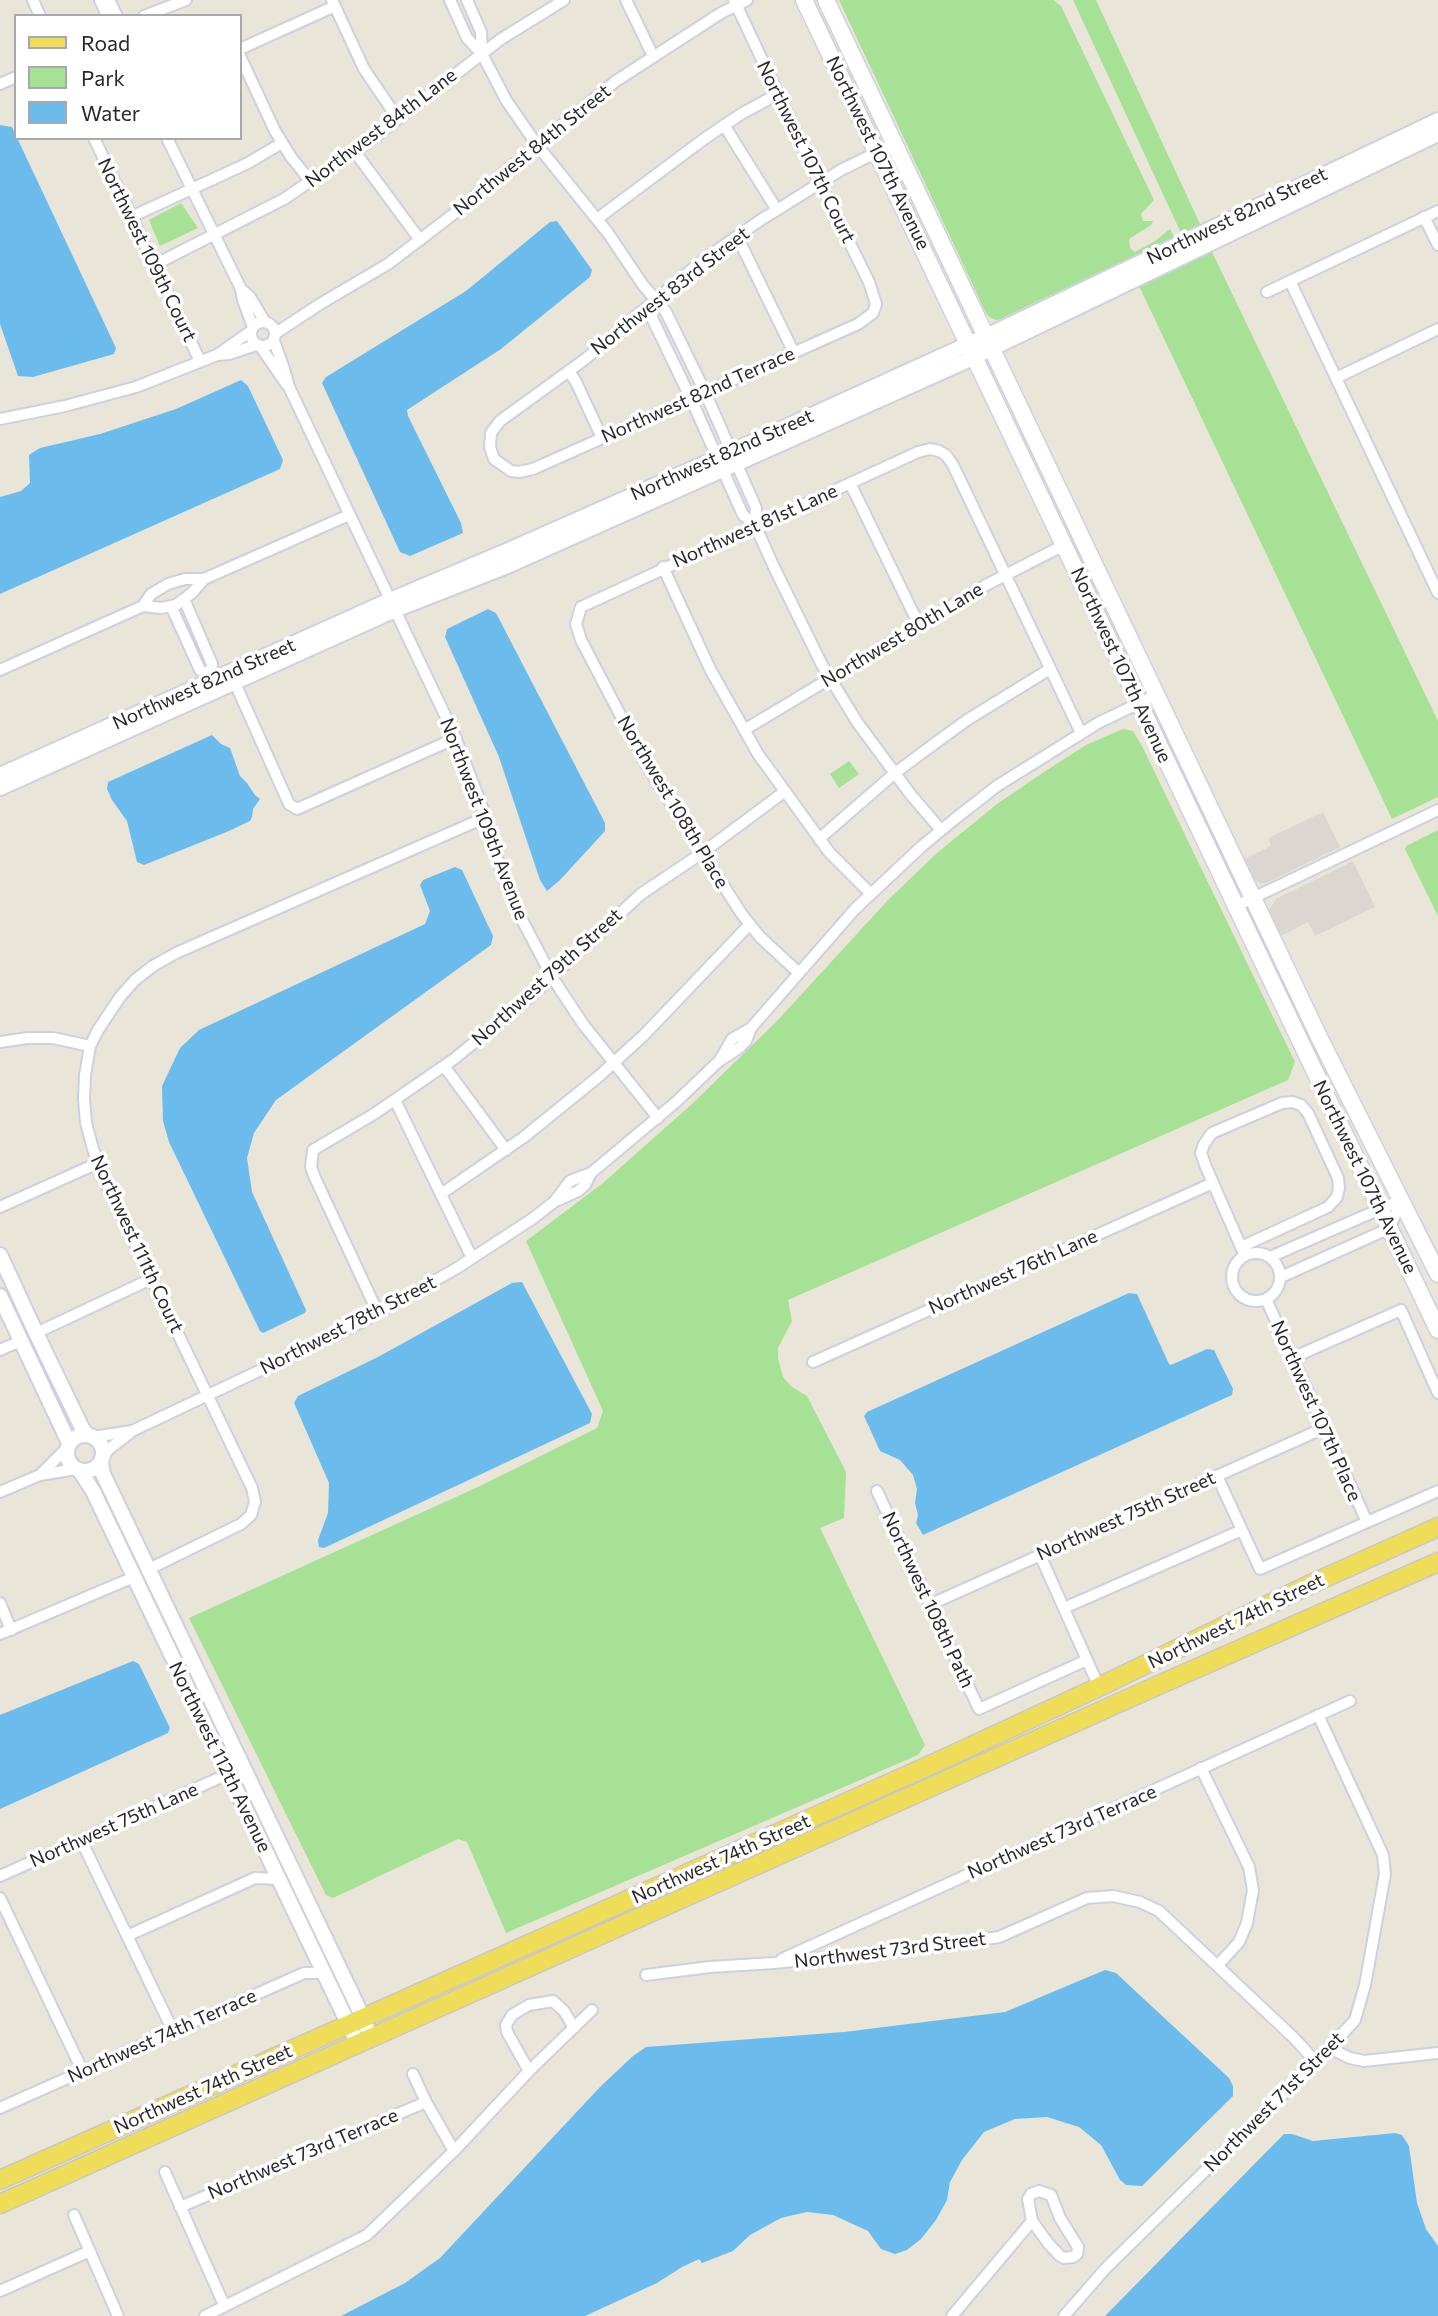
<!DOCTYPE html>
<html>
<head>
<meta charset="utf-8">
<style>
  body { margin:0 }
  #map { position:relative; width:1438px; height:2316px; overflow:hidden; background:#eae5d9; font-family:Commissioner,sans-serif }
  canvas { display:block }
  .legend { position:absolute; left:14px; top:14px; width:228px; height:126px; box-sizing:border-box; background:#fff; border:2px solid #a9a9a9; margin:0; padding:9px 12px; list-style:none; font-size:21px; color:#282828 }
  .legend li { display:flex; align-items:center; gap:14px; height:35px }
  .legend b { width:35px; border:2px solid #a9a9a9 }
</style>
</head>
<body>
<div id="map">
<canvas width="1438" height="2316"></canvas>
<ul class="legend">
<li><b style="height:9px;background:#efdd59"></b>Road</li>
<li><b style="height:19px;background:#a6e195"></b>Park</li>
<li><b style="height:19px;background:#6bbced"></b>Water</li>
</ul>
</div>
<script>
const ctx = document.querySelector('canvas').getContext('2d');
ctx.lineJoin = 'round';
function paint(path, color) { ctx.fillStyle = color; ctx.fill(path, 'evenodd'); }
const shape = rows => new Path2D(rows.map(r => 'M' + r).join(''));
function stroke(path, color, width, dash) { ctx.strokeStyle = color; ctx.lineWidth = width; ctx.lineCap = dash ? 'butt' : 'round'; ctx.setLineDash(dash || []); ctx.stroke(path); }
function label(font, color, halo, rows, align = 'center') {
  ctx.font = font + ' Commissioner,sans-serif'; ctx.lineWidth = 7; ctx.setLineDash([]); ctx.textBaseline = 'middle'; ctx.strokeStyle = halo; ctx.fillStyle = color; for (const [text, x, y, turn = 0] of rows) {
    ctx.save(); ctx.translate(x, y); ctx.rotate((+turn || 0) * Math.PI / 180); ctx.textAlign = isNaN(turn) ? turn : align; if (halo) ctx.strokeText(text, 0, 0); ctx.fillText(text, 0, 0); ctx.restore();
  }
}
paint(shape([
  [839,0,1053,0,1061,6,1154,200,1141,214,1143,221,1153,221,1151,225,1129,239,1130,248,1135,252,1155,241,1170,229,1174,237,998,320,992,319,986,313],
  [1073,0,1096,0,1200,224,1181,233],
  [181,203,198,228,160,246,149,220],
  [1212,252,1438,721,1438,797,1392,819,1139,286],
  [1123,729,1133,731,1142,746,1295,1062,1288,1080,788,1300,792,1321,778,1348,778,1358,783,1377,792,1387,807,1396,846,1472,844,1518,820,1528,925,1745,918,1755,506,1933,467,1842,458,1839,333,1898,326,1895,189,1618,480,1486,597,1428,603,1411,526,1241,603,1183,693,1103,777,1021,888,900,937,853,997,804,1044,772,1086,745],
  [849,761,859,774,839,788,830,774],
  [1438,830,1438,916,1405,849,1406,846]
]), '#a6e195');
paint(shape([
  [1323,812,1340,847,1266,883,1260,883,1250,877,1242,860,1271,846,1268,838],
  [1353,861,1375,907,1315,936,1308,922,1279,937,1269,910,1276,899]
]), '#dbd7d0');
paint(shape([
  [0,125,12,127,116,348,114,354,33,377,18,376,0,324],
  [557,221,592,270,590,277,501,349,407,410,408,416,461,523,463,533,410,556,400,552,322,383,326,377,466,291,550,222],
  [241,380,248,386,283,460,280,469,0,594,0,497,21,491,30,483,29,455,40,448,100,434,176,409],
  [488,609,496,613,605,823,605,831,560,880,547,891,540,880,499,757,445,637,447,629],
  [212,735,221,744,230,748,240,776,247,783,255,795,260,799,253,809,252,817,250,821,229,831,144,865,137,862,127,821,112,800,107,789,108,782],
  [455,867,462,870,464,874,493,936,491,945,276,1100,254,1133,247,1158,252,1192,306,1310,305,1313,263,1333,260,1331,169,1142,163,1121,162,1086,180,1048,199,1030,425,924,430,911,420,885,423,880],
  [522,1282,592,1414,590,1423,324,1548,319,1547,318,1540,328,1513,329,1483,294,1403,298,1396,378,1357,512,1283],
  [1129,1293,1137,1294,1169,1364,1171,1365,1207,1349,1214,1350,1233,1389,1232,1395,923,1535,916,1523,918,1515,915,1503,917,1489,913,1475,900,1460,880,1451,864,1416,867,1412],
  [133,1661,139,1664,170,1728,168,1733,0,1809,0,1715],
  [1105,1970,1116,1973,1229,2078,1233,2086,1233,2096,1142,2186,1126,2185,1120,2180,1101,2145,1079,2127,1047,2117,1015,2119,984,2132,962,2160,950,2182,947,2200,936,2220,921,2239,907,2250,895,2254,881,2249,868,2231,833,2215,807,2212,781,2218,750,2235,733,2251,702,2263,699,2259,682,2267,657,2283,585,2316,341,2316,405,2283,440,2258,600,2087,633,2056,646,2047,844,2032,1005,2012],
  [1395,2133,1402,2135,1409,2146,1417,2203,1426,2229,1438,2246,1438,2316,1105,2316,1284,2134,1292,2134,1313,2141]
]), '#6bbced');
const minor = shape([
  [33,0,40,16],
  [100,0,107,16],
  [109,0,117,16],
  [332,0,364,69,398,119],
  [450,0,467,38,482,54,506,100,537,145,608,233,643,285,666,312,705,392,756,508,755,525,773,565,822,665,857,722,911,795,941,830],
  [467,0,481,32,482,54],
  [626,0,653,56],
  [734,0,820,183,869,282,876,304,873,313,858,324,533,469,519,472,511,471,494,459,490,447,491,433,500,421,584,360,703,260,762,219,777,210,820,183,841,170,894,144],
  [144,16,186,0],
  [240,49,335,6],
  [240,56,275,131,291,157,311,182],
  [0,84,16,77],
  [724,125,777,210],
  [94,138,200,361],
  [167,138,241,289,250,297,265,322],
  [355,152,420,240],
  [131,217,248,163,282,143],
  [1424,217,1438,245],
  [597,219,704,139,741,114,778,94],
  [737,236,794,353],
  [154,265,284,199,367,143,501,39,564,0],
  [1290,281,1438,593],
  [241,289,243,300,253,327],
  [1267,292,1438,211],
  [654,300,652,318,691,399,743,515,755,525],
  '251 334a12 12 0 1 1 24 0a12 12 0 1 1-24 0Z',
  [276,333,320,304,388,264,451,216,616,81,721,13,747,0],
  [274,341,284,369,289,387,453,732,480,801,501,871,519,914,552,977,583,1024,658,1118],
  [260,346,287,385],
  [217,355,251,331],
  [569,371,576,382,602,438],
  [1336,378,1438,329],
  [0,419,65,406,136,387,217,355,229,354,256,345],
  [850,483,919,625],
  [663,567,710,669,758,754,829,852,871,894],
  [184,599,212,664,210,676,214,684],
  [143,606,161,608,176,605,192,593,204,579],
  [171,606,200,670,210,676],
  [0,670,143,606,151,594,168,584,185,579,204,579,349,515],
  [235,683,289,804,297,809,456,738],
  [744,730,986,585,1064,545],
  [819,839,895,773,930,747,967,720,1050,669],
  [1236,906,1438,810],
  [799,973,760,937,741,913,647,766,581,640,576,624,581,607,918,452,930,449,939,451,946,455,953,465,1081,733],
  [0,1042,28,1038,53,1038,90,1046],
  [720,1060,732,1039,751,1028],
  [444,1066,506,1150],
  [395,1100,472,1258],
  [441,1194,524,1137,598,1077,644,1035,750,924],
  [554,1202,578,1191,585,1185,591,1173],
  [0,1207,98,1163],
  [1241,1247,1328,1207,1337,1197,1339,1188,1338,1178,1308,1113,1301,1105,1292,1102,1282,1103,1212,1133,1204,1144,1201,1153,1206,1167,1241,1247,1245,1255],
  '1232 1277a24 24 0 1 1 48 0a24 24 0 1 1-48 0Z',
  [1270,1257,1401,1200],
  [1281,1277,1390,1228,1401,1200],
  [1266,1299,1367,1522],
  [378,1313,315,1178,311,1167,313,1150,374,1114,454,1059,532,995,641,894,702,853,784,792],
  [36,1333,151,1279],
  [0,1350,21,1341],
  [1292,1358,1401,1310,1438,1393],
  [813,1362,1213,1183],
  [93,1437,132,1431,360,1323,457,1268,532,1219,554,1202,570,1181,591,1173,676,1102,719,1061,739,1048,746,1041,751,1028,855,909,921,847,956,818,997,786,1098,723,1156,695],
  [102,1459,109,1449,130,1433],
  [41,1474,66,1449],
  [1217,1476,1260,1569,1438,1491],
  [877,1491,979,1709,1087,1660],
  [0,1492,40,1475,76,1469],
  [1040,1555,1099,1687],
  [149,1569,241,1524,251,1515,255,1502,252,1488,107,1186,93,1149,86,1123,84,1099,85,1075,90,1046,98,1030,120,997,135,980,153,966,176,953,484,818],
  [0,1603,11,1630],
  [929,1605,1324,1428],
  [1064,1608,1242,1530],
  [0,1634,134,1577],
  [1201,1768,1249,1867,1253,1890,1247,1923,1239,1942,1218,1965],
  [81,1840,173,2031],
  [0,1876,228,1774],
  [0,1898,83,2072],
  [127,1936,255,1878,278,1879],
  [782,1959,1350,1701],
  [646,1975,710,1967,774,1963,941,1946,999,1937,1087,1898,1113,1896,1140,1902,1159,1911,1294,2038,1316,2062],
  [1329,2048,1350,2058,1364,2061,1438,2053],
  [529,2071,507,2032,506,2025,512,2015,529,2005,553,2001,564,2011,574,2028],
  [413,2074,426,2102,454,2151],
  [0,2108,304,1973,325,1973],
  [165,2172,224,2305],
  [1039,2191,1051,2195,1060,2218,1078,2247,1077,2254,1073,2257,1064,2258,1060,2256,1048,2243,1032,2221,1028,2199,1031,2194,1039,2191],
  [180,2207,426,2102],
  [74,2215,118,2316],
  [0,2291,90,2251],
  [205,2316,367,2235,454,2151,529,2071,592,2010],
  [952,2316,1032,2221],
  [1064,2316,1106,2268,1316,2062,1355,2020,1365,1985,1385,1874,1383,1855,1318,1715]
]);
const tertiary = shape([
  [0,775,390,600,504,552,717,458,995,332,1438,120],
  [0,788,395,610,505,567,966,361,1438,134],
  [0,1255,36,1333,82,1428,87,1435],
  [0,1296,69,1443],
  '67 1453a18 18 0 1 1 36 0a18 18 0 1 1-36 0Z',
  [101,1463,103,1474,357,2005,371,2038],
  [80,1471,93,1491,358,2044]
]);
const secondary = shape([
  [804,0,1438,1330],
  [826,0,1320,1039,1438,1274]
]);
const primary = shape([
  [0,2180,937,1762,1099,1687,1311,1584,1438,1527],
  [0,2204,1152,1688,1438,1562]
]);
stroke(minor, '#ced0e1', 14);
stroke(tertiary, '#ced0e1', 18);
stroke(secondary, '#ced0e1', 19);
stroke(primary, '#c7c7c7', 21);
stroke(minor, '#fff', 10);
stroke(tertiary, '#fff', 14);
stroke(secondary, '#fff', 16);
stroke(primary, '#efdd59', 18);
label('19px', '#282828', '#fff', [
  ["Northwest 84th Lane",381,128,-37],
  ["Northwest 84th Street",532,150,-39],
  ["Northwest 107th Court",806,152,64],
  ["Northwest 107th Avenue",878,153,64],
  ["Northwest 82nd Street",1237,216,-26],
  ["Northwest 109th Court",147,250,64],
  ["Northwest 83rd Street",670,291,-38],
  ["Northwest 82nd Terrace",698,395,-24],
  ["Northwest 82nd Street",722,455,-24],
  ["Northwest 81st Lane",755,526,-24],
  ["Northwest 80th Lane",902,635,-31],
  ["Northwest 107th Avenue",1121,665,65],
  ["Northwest 82nd Street",204,684,-24],
  ["Northwest 108th Place",673,802,59],
  ["Northwest 109th Avenue",484,819,69],
  ["Northwest 79th Street",547,977,-42],
  ["Northwest 107th Avenue",1365,1177,64],
  ["Northwest 111th Court",137,1244,65],
  ["Northwest 76th Lane",1013,1272,-24],
  ["Northwest 78th Street",348,1325,-27],
  ["Northwest 107th Place",1316,1411,66],
  ["Northwest 75th Street",1126,1516,-24],
  ["Northwest 108th Path",928,1600,65],
  ["Northwest 74th Street",1236,1621,-26],
  ["Northwest 112th Avenue",220,1757,64],
  ["Northwest 75th Lane",114,1825,-24],
  ["Northwest 73rd Terrace",1062,1832,-24],
  ["Northwest 74th Street",721,1859,-24],
  ["Northwest 73rd Street",890,1950,-7],
  ["Northwest 74th Terrace",162,2036,-24],
  ["Northwest 74th Street",203,2089,-24],
  ["Northwest 71st Street",1274,2102,-45],
  ["Northwest 73rd Terrace",303,2154,-23]
]);
</script>
</body>
</html>
